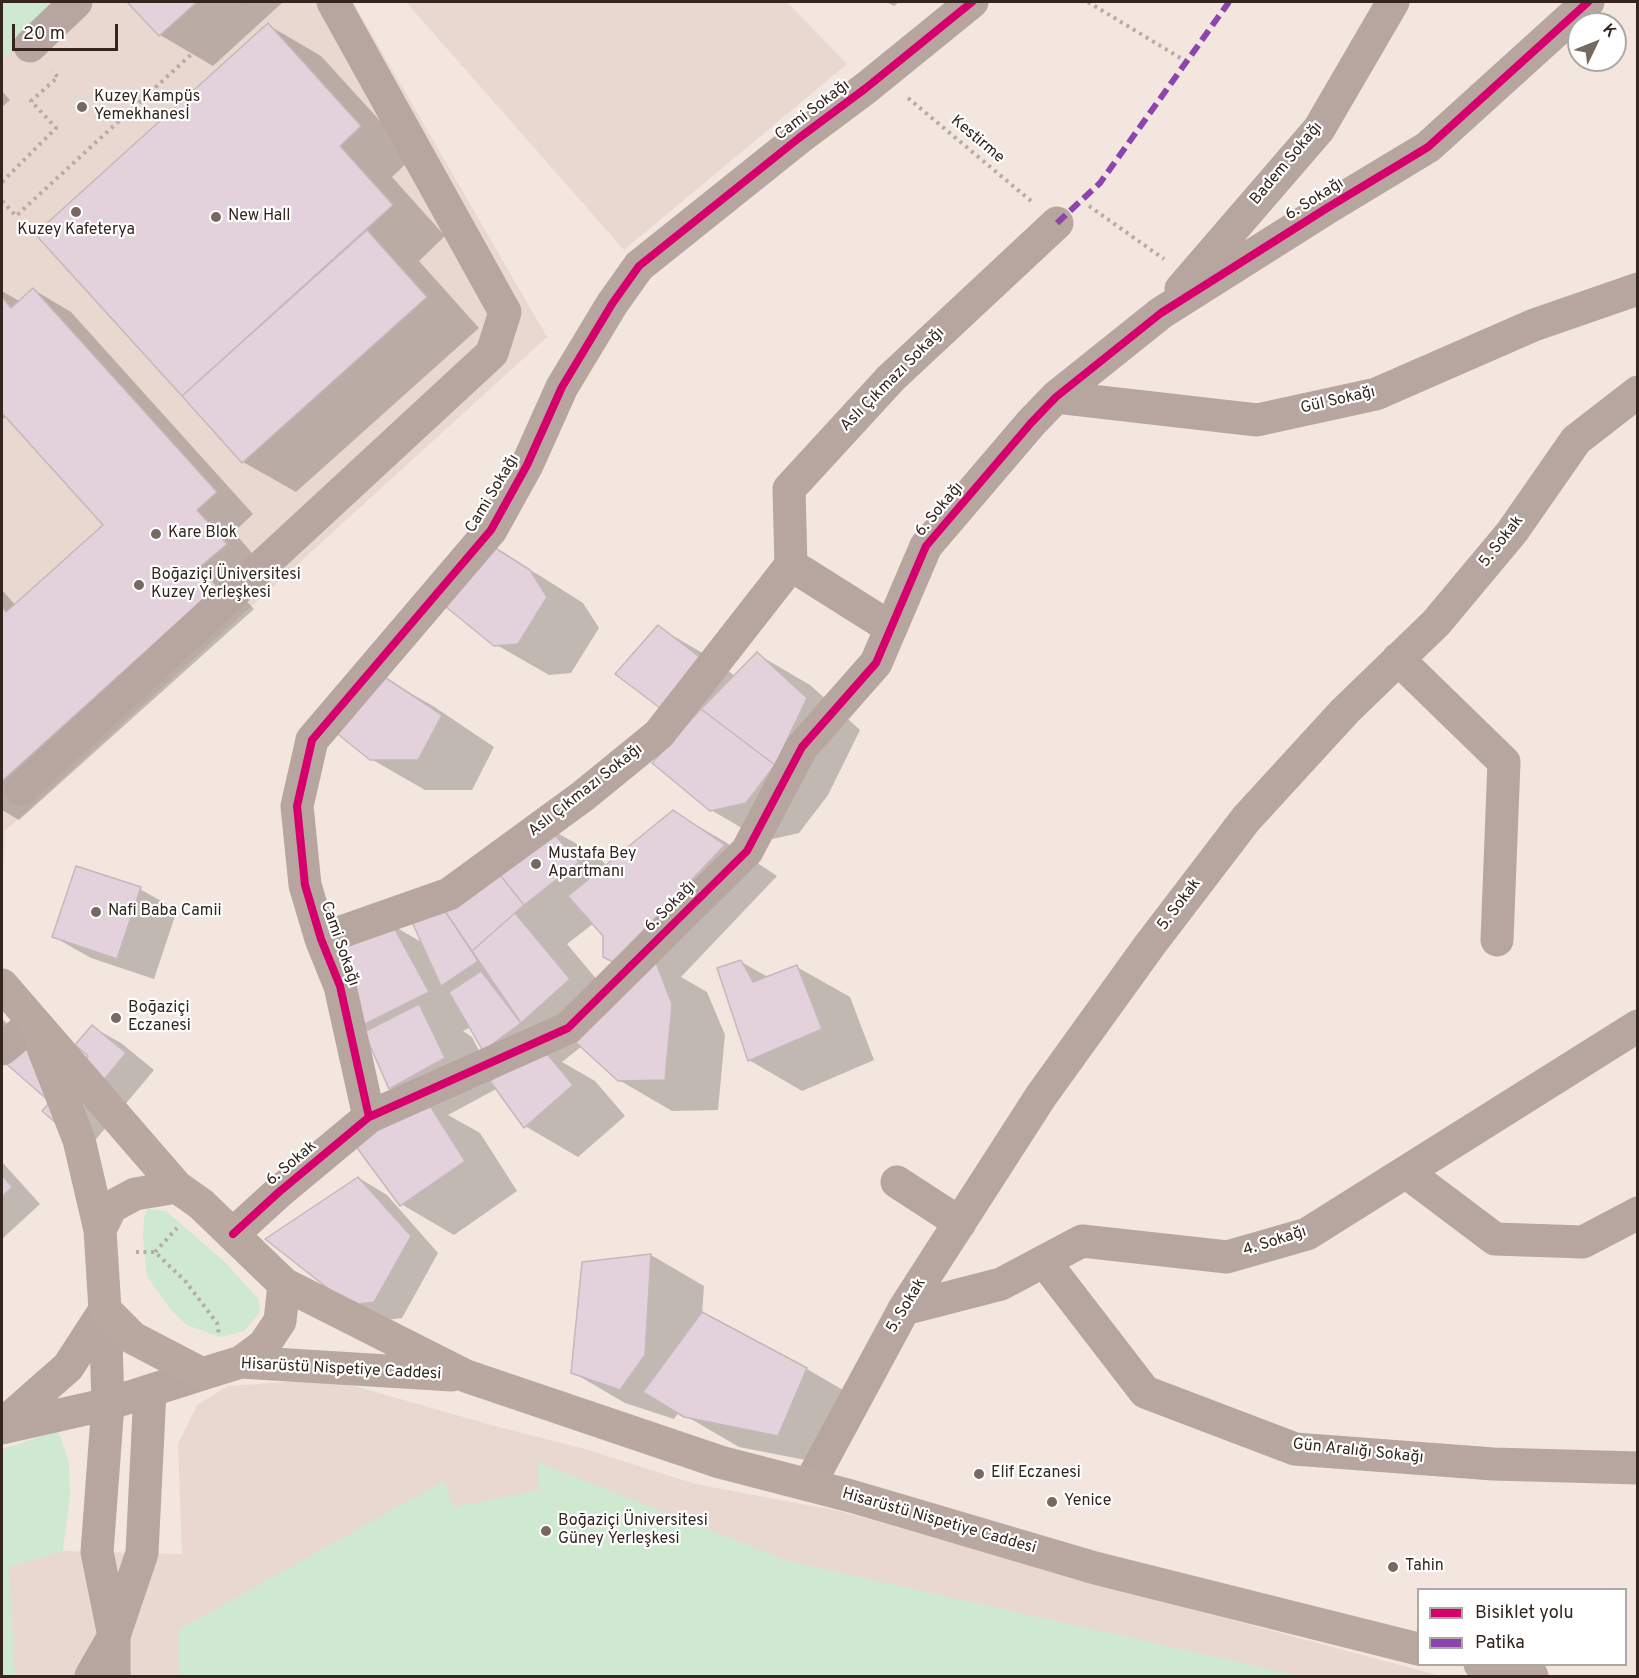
<!DOCTYPE html>
<html>
<head>
<meta charset="utf-8">
<style>
  body { margin:0 }
  #map { position:relative; width:1639px; height:1678px; overflow:hidden; background:#f2e6df; font-family:Overpass,sans-serif }
  canvas { display:block }
  .frame { position:absolute; inset:0; border:3px solid #34261f; pointer-events:none }
  .legend { position:absolute; left:1417px; top:1588px; width:210px; height:78px; box-sizing:border-box; background:#fff; border:2px solid #aea8a5; margin:0; padding:8px 10px; list-style:none; font-size:18px; color:#34261f }
  .legend li { display:flex; align-items:center; gap:12px; height:30px }
  .legend b { width:30px; border:2px solid #aea8a5 }
  .north { position:absolute; left:1567px; top:12px; width:60px; height:60px; box-sizing:border-box; background:#fff; border:2px solid #aea8a5; border-radius:50%; rotate:47deg; font-size:16px; font-weight:700; line-height:24px; text-align:center; color:#34261f }
  .north::after { content:''; display:block; margin:auto; width:21px; height:27px; background:#766962; clip-path:polygon(50% 0,100% 100%,50% 72%,0 100%) }
  .scale { position:absolute; left:12px; top:24px; width:106px; height:27px; box-sizing:border-box; border:3px solid #34261f; border-top:0; padding-left:8px; font-size:18px; line-height:21px; white-space:nowrap; color:#34261f; -webkit-text-stroke:4px #fff; paint-order:stroke }
</style>
</head>
<body>
<div id="map">
<canvas width="1639" height="1678"></canvas>
<div class="frame"></div>
<ul class="legend">
<li><b style="height:8px;background:#d6006c"></b>Bisiklet yolu</li>
<li><b style="height:8px;background:#8e44ad"></b>Patika</li>
</ul>
<div class="north">K</div>
<div class="scale">20 m</div>
</div>
<script>
const ctx = document.querySelector('canvas').getContext('2d');
ctx.lineJoin = 'round';
function paint(path, color) { ctx.fillStyle = color; ctx.fill(path, 'evenodd'); }
const shape = rows => new Path2D(rows.map(r => 'M' + r).join(''));
function stroke(path, color, width, dash) { ctx.strokeStyle = color; ctx.lineWidth = width; ctx.lineCap = dash ? 'butt' : 'round'; ctx.setLineDash(dash || []); ctx.stroke(path); }
function label(font, color, halo, rows, align = 'center') {
  ctx.font = font + ' Overpass,sans-serif'; ctx.lineWidth = 4.5; ctx.setLineDash([]); ctx.textBaseline = 'middle'; ctx.strokeStyle = halo; ctx.fillStyle = color; for (const [text, x, y, turn = 0] of rows) {
    ctx.save(); ctx.translate(x, y); ctx.rotate((+turn || 0) * Math.PI / 180); ctx.textAlign = isNaN(turn) ? turn : align; if (halo) ctx.strokeText(text, 0, 0); ctx.fillText(text, 0, 0); ctx.restore();
  }
}
paint(shape([
  [2,2,353,2,547,337,5,831,2,895],
  [406,2,787,2,847,64,624,250],
  [330,1379,491,1425,585,1449,695,1484,840,1511,1082,1580,1441,1676,2,1676,2,1450,8,1447,38,1445,46,1452,63,1551,182,1554,178,1444,197,1405,228,1386]
]), '#e9d8cf');
paint(shape([
  [2,2,65,2,2,60],
  [147,1209,166,1211,225,1262,259,1300,260,1312,244,1331,220,1337,187,1325,172,1311,147,1277,143,1238,144,1219],
  [58,1430,69,1463,70,1495,63,1551,9,1567,15,1676,2,1676,2,1450],
  [537,1462,788,1561,1301,1676,179,1676,178,1630,444,1481,454,1507,539,1490]
]), '#cfe8d0');
paint(shape([
  [129,2,283,2,213,66,160,35],
  [886,2,899,2,894,6],
  [268,25,321,56,413,157,392,177,445,236,419,261,479,328,296,492,243,462,37,234],
  [2,91,10,100,2,107],
  [34,290,71,312,253,514,234,532,263,566,236,590,254,609,19,820,2,810,2,590,16,606,105,525,6,416,2,420,2,291,21,302],
  [489,546,542,577,583,603,599,628,571,673,549,675,495,644],
  [658,627,711,658,735,676,757,654,810,685,860,730,828,795,799,833,764,841,711,810,689,724],
  [380,676,433,706,494,747,472,790,425,790,371,759],
  [674,812,727,843,777,876,681,977,707,992,725,1035,718,1110,672,1111,619,1080,582,1046,562,1062,595,1081,625,1116,578,1157,525,1126,498,1088,448,1115,480,1133,517,1191,454,1235,401,1204,421,1105,390,1087,368,1037,354,1029,392,925,423,943,414,923,545,826,598,856,607,866],
  [594,923,639,976,614,1000,567,944],
  [471,1027,514,1067,494,1080,472,1037,463,1031],
  [140,889,177,910,154,979,91,958,54,937],
  [741,962,768,977,797,967,850,997,874,1060,802,1091,749,1060],
  [2,1019,72,1079,90,1056,92,1027,121,1043,154,1070,92,1144,52,1102,2,1058],
  [2,1162,40,1204,2,1239],
  [359,1178,387,1195,438,1253,402,1318,379,1321,350,1304],
  [651,1255,704,1286,702,1314,807,1369,860,1400,831,1465,739,1447,679,1412,674,1419,625,1403,572,1372]
]), '#0003');
const building = shape([
  [127,2,197,2,159,36,127,2],
  [268,23,361,126,340,146,393,205,182,396,35,234,268,23],
  [367,230,427,297,242,463,182,396,367,230],
  [33,288,217,492,197,510,227,544,200,567,217,587,2,781,2,607,6,612,103,525,2,413,2,297,11,308,33,288],
  [489,544,530,570,547,597,518,644,494,646,440,602,489,544],
  [658,625,702,659,664,711,615,674,658,625],
  [757,652,807,698,775,765,701,709,757,652],
  [380,674,442,715,418,760,370,760,334,731,380,674],
  [701,709,775,765,746,803,710,811,652,763,701,709],
  [673,810,725,845,613,962,603,957,603,936,568,896,673,810],
  [545,824,579,862,524,905,493,866,545,824],
  [76,866,141,887,117,959,52,937,76,866],
  [493,866,524,905,472,951,441,905,493,866],
  [441,905,478,961,441,986,412,922,441,905],
  [515,913,570,979,521,1023,472,951,515,913],
  [392,924,429,992,353,1030,321,955,392,924],
  [655,960,672,1004,665,1080,618,1081,571,1038,655,960],
  [741,960,753,982,797,965,822,1029,748,1061,717,968,741,960],
  [481,971,521,1023,483,1051,449,992,481,971],
  [419,1004,445,1058,389,1089,364,1032,419,1004],
  [2,1025,68,1081,88,1056,75,1045,92,1025,126,1053,63,1129,42,1111,50,1102,2,1060,2,1025],
  [542,1048,573,1085,524,1128,490,1081,542,1048],
  [427,1101,465,1161,400,1206,352,1141,427,1101],
  [2,1175,12,1187,2,1197,2,1175],
  [358,1177,411,1236,374,1302,349,1305,265,1239,358,1177],
  [651,1254,645,1355,620,1390,571,1373,582,1262,651,1254],
  [702,1312,807,1368,778,1436,684,1417,643,1392,702,1312]
]);
paint(building, '#e3d2db');
stroke(building, '#c3b8ba', 1.5);
stroke(shape([
  [1088,2,1187,62],
  [908,98,1031,201],
  [2,182,56,128,31,101,58,77,52,71],
  [2,201,16,216,248,2],
  [1089,206,1164,259],
  [136,1252,155,1252,186,1282,217,1323,219,1334],
  [155,1252,177,1228]
]), '#b8aaa5', 4, [3, 4.5]);
stroke(shape([
  [30,46,76,2],
  [1181,289,1319,129,1393,2],
  [1056,397,1257,420,1376,394,1534,325,1638,289],
  [791,565,789,489,891,378,1057,223],
  [1398,659,1504,762,1497,940],
  [21,789,492,353,505,312,333,2],
  [321,939,449,894,583,796,659,734,791,565,891,628],
  [2,1049,33,1023],
  [369,1117,340,986,321,939,305,885,297,806,312,740,491,530,527,465,562,387,612,304,639,266,799,138,866,88,972,2],
  [1406,1172,1495,1239,1583,1242,1638,1213],
  [897,1182,960,1223],
  [233,1234,279,1192,369,1117,568,1028,747,851,802,747,876,663,926,546,1031,423,1056,397,1161,313,1327,208,1428,147,1588,2],
  [1044,1261,1145,1392,1295,1449,1493,1464,1638,1468],
  [904,1309,1001,1284,1082,1241,1227,1257,1307,1234,1638,1026],
  [105,1310,108,1404,97,1552,114,1636,114,1676],
  [2,1425,68,1367,105,1310],
  [2,1428,108,1404,202,1374],
  [809,1485,904,1309,1041,1096,1149,946,1246,819,1345,711,1436,623,1512,532,1576,440,1638,392],
  [91,1676,114,1636,142,1553,150,1391]
]), '#b7a69f', 33);
stroke(shape([
  [2,985,177,1187,201,1204,284,1284,466,1376,720,1462,851,1496,1095,1568,1418,1649],
  [42,1045,79,1140,100,1230,105,1310,133,1338,202,1374,241,1362,452,1375],
  [100,1230,111,1207,135,1194,177,1187],
  [241,1362,264,1345,280,1321,284,1284],
  [1480,1664,1532,1676]
]), '#b9a89f', 33);
stroke(shape([
  [1057,223,1100,183,1229,2]
]), '#8e44ad', 6, [12, 6]);
stroke(shape([
  [369,1117,340,986,321,939,305,885,297,806,312,740,491,530,527,465,562,387,612,304,639,266,799,138,866,88,972,2],
  [233,1234,279,1192,369,1117,568,1028,747,851,802,747,876,663,926,546,1031,423,1056,397,1161,313,1327,208,1428,147,1588,2]
]), '#d6006c', 8);
for (const [x, y, r, color] of [
  [82,107,6,"#766962"],
  [76,212,6,"#766962"],
  [216,217,6,"#766962"],
  [156,534,6,"#766962"],
  [139,585,6,"#766962"],
  [536,864,6,"#766962"],
  [96,912,6,"#766962"],
  [116,1018,6,"#766962"],
  [979,1474,6,"#766962"],
  [1052,1502,6,"#766962"],
  [546,1531,6,"#766962"],
  [1393,1567,6,"#766962"]
]) { const dot = new Path2D(); dot.arc(x, y, r, 0, 2 * Math.PI); ctx.fillStyle = color; ctx.fill(dot); stroke(dot, '#fff', 2); }
label('16px', '#34261f', '#fff', [
  ["Kuzey Kampüs",94,98],
  ["Yemekhanesİ",94,116],
  ["New Hall",228,217],
  ["Kuzey Kafeterya",76,231,"center"],
  ["Kare Blok",168,534],
  ["Boğaziçi Üniversitesi",151,576],
  ["Kuzey Yerleşkesi",151,594],
  ["Mustafa Bey",548,855],
  ["Apartmanı",548,873],
  ["Nafi Baba Camii",108,912],
  ["Boğaziçi",128,1009],
  ["Eczanesi",128,1027],
  ["Elif Eczanesi",991,1474],
  ["Yenice",1064,1502],
  ["Boğaziçi Üniversitesi",558,1522],
  ["Güney Yerleşkesi",558,1540],
  ["Tahin",1405,1567]
], 'left');
label('16px', '#34261f', '#fff', [
  ["Cami Sokağı",813,111,-37],
  ["Kestirme",977,140,40],
  ["Badem Sokağı",1287,164,-50],
  ["6. Sokağı",1315,200,-32],
  ["Aslı Çıkmazı Sokağı",893,380,-45],
  ["Gül Sokağı",1338,401,-13],
  ["Cami Sokağı",493,494,-59],
  ["6. Sokağı",940,510,-50],
  ["5. Sokak",1502,542,-52],
  ["Aslı Çıkmazı Sokağı",586,791,-38],
  ["5. Sokak",1180,905,-53],
  ["6. Sokağı",671,907,-45],
  ["Cami Sokağı",339,944,71],
  ["6. Sokak",292,1164,-40],
  ["4. Sokağı",1275,1242,-18],
  ["5. Sokak",907,1306,-59],
  ["Hisarüstü Nispetiye Caddesi",341,1370,3],
  ["Gün Aralığı Sokağı",1358,1452,6],
  ["Hisarüstü Nispetiye Caddesi",939,1522,16]
]);
</script>
</body>
</html>
